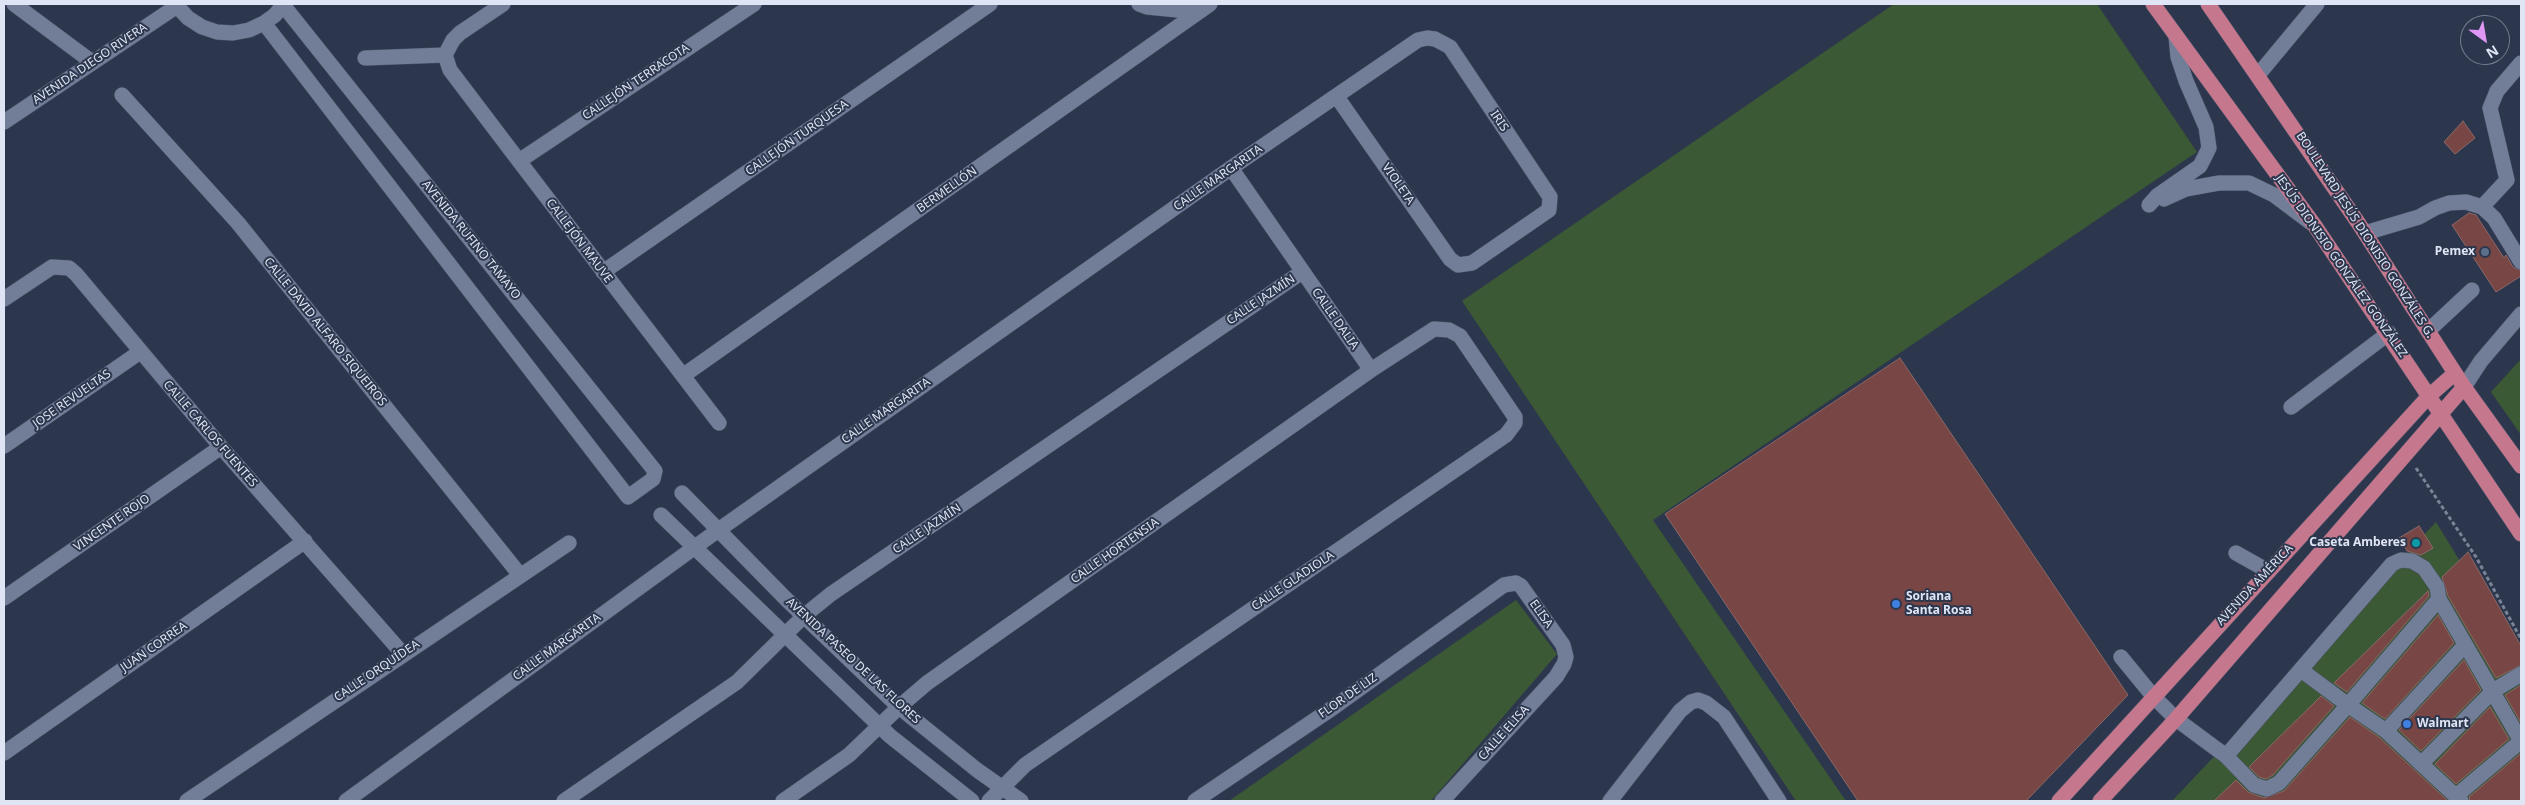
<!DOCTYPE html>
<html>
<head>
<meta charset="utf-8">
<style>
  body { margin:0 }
  #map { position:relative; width:2525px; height:805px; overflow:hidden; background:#2c364d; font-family:"Noto Sans",sans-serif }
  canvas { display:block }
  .frame { position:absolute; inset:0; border:5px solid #dfe5f4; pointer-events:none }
  .north { position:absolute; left:2460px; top:15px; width:50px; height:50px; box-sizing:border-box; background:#2c364d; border:1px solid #747c90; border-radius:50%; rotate:148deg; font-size:14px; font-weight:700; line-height:20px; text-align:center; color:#dfe5f4 }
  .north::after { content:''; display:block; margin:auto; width:18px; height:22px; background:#de98f3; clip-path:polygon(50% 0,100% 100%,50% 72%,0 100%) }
</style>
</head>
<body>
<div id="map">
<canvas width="2525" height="805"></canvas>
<div class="frame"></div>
<div class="north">N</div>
</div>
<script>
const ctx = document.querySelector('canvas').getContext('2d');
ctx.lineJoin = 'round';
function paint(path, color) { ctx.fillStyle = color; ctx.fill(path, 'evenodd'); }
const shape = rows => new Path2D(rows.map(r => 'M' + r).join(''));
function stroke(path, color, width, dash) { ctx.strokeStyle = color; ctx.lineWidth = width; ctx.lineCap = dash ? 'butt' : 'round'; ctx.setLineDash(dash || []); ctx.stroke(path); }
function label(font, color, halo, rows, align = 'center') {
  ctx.font = font + ' "Noto Sans",sans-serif'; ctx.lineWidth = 4; ctx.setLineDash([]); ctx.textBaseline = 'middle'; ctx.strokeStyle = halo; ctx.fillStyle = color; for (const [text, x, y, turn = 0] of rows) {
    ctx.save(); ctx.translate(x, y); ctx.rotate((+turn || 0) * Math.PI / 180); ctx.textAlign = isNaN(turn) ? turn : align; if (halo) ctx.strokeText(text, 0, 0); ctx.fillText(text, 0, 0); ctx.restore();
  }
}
paint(shape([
  [1894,4,2097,4,2197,152,1653,520,1846,801,1796,801,1462,301],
  [2521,359,2521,435,2491,392],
  [2436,522,2521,661,2521,801,2172,801],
  [1516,600,1557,654,1431,801,1229,801]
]), '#3b5935');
const building = shape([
  [2463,121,2475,138,2455,154,2444,142,2463,121],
  [2469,213,2476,215,2504,258,2506,255,2513,267,2521,271,2521,276,2496,292,2452,225,2469,213],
  [1900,358,2128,695,2026,801,1858,801,1665,514,1900,358],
  [2419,526,2433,548,2421,555,2407,551,2399,538,2419,526],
  [2468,552,2521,646,2521,665,2496,678,2448,596,2442,577,2468,552],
  [2428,591,2429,596,2347,692,2334,683,2428,591],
  [2438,615,2454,643,2385,719,2362,703,2438,615],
  [2464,660,2481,690,2421,751,2399,730,2464,660],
  [2521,685,2521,723,2505,695,2521,685],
  [2321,696,2334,706,2273,775,2266,779,2259,777,2249,767,2321,696],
  [2490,707,2509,739,2456,784,2435,764,2490,707],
  [2350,717,2380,738,2448,801,2214,801,2236,780,2248,792,2264,798,2284,791,2350,717],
  [2521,753,2521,801,2470,801,2469,797,2521,753]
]);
paint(building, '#784644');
stroke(building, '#8b6967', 1);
const minor = shape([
  [14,4,92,62],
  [175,4,188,18,202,27,217,32,233,33,249,30,264,23,275,15,284,4],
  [1139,4,1147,7,1198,12],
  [264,23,628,497,653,479,655,471,283,5],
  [445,55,450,70,519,161,719,423],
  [445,55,453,40,460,33,503,4],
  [365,58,445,55],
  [2258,75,2317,4],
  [122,95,238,223,520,575],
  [4,122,177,6],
  [519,161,754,4],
  [1231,168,1371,370],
  [2164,199,2186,189,2219,183,2249,183,2274,195,2310,222],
  [2149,205,2157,196,2200,166,2209,148,2206,127,2186,81,2178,57,2176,36],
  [2482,207,2507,180,2490,108,2497,91,2521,63],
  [2365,233,2419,217,2435,208,2449,203,2466,202,2482,207,2494,218,2521,262],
  [603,272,990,4],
  [4,299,52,267,69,268,76,274,221,447,403,654],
  [2428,331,2472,290],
  [684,375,1210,4],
  [2464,387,2481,361,2521,314],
  [2291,407,2389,333],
  [4,446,140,352],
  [682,493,786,599,899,707,977,770,1021,801],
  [661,515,890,736,972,801],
  [2236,553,2268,571],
  [4,598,221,447],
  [2121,657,2153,696,2176,719,2226,756,2392,564,2401,560,2412,561,2424,568,2437,587,2439,599,2521,741],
  [2301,670,2348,705,2439,599],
  [2386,731,2465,645],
  [4,753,305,541],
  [2226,756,2254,785,2267,789,2279,783,2348,705,2386,731,2461,801],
  [2421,764,2493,691,2521,674],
  [2456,796,2521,741],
  [187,801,569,543],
  [346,801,717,531,1231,168,1418,40,1427,38,1435,39,1450,47,1550,197,1549,210,1472,263,1458,265,1450,259,1337,97],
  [564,801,737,682,805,615,831,594,1302,272],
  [783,801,849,755,899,707,927,683,1371,370,1434,329,1449,330,1460,336,1515,417,1515,423,1506,435,1025,765,989,801],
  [1195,801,1334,707,1504,585,1516,583,1521,586,1563,645,1566,657,1564,664,1556,677,1442,801],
  [1610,801,1680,711,1691,702,1698,700,1706,703,1724,717,1779,801]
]);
const major = shape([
  [2153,4,2315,226,2521,534],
  [2208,4,2359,224,2464,387,2521,466],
  [2059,801,2429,396,2455,373],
  [2100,801,2176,719,2464,387]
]);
stroke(minor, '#495164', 16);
stroke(major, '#495164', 16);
stroke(shape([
  [2416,468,2476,557,2521,639]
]), '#7b8397', 3, [4, 2.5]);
stroke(minor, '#727d98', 15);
stroke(major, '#c5778e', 15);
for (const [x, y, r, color] of [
  [2485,252,5,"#5c6f8a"],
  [2416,543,5,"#0f9aa8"],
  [1896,604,5,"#3f7fe0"],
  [2407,724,5,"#3f7fe0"]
]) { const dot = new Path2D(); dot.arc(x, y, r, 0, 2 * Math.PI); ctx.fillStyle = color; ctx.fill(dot); stroke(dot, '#2c364d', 2); }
label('12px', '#dfe5f4', '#2c364d', [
  ["AVENIDA DIEGO RIVERA",90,64,-34],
  ["CALLEJÓN TERRACOTA",636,82,-34],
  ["IRIS",1499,121,56],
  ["CALLEJÓN TURQUESA",797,138,-35],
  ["CALLE MARGARITA",1218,178,-35],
  ["VIOLETA",1398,184,55],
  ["BERMELLÓN",947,190,-35],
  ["BOULEVARD JESÚS DIONISIO GONZÁLES G.",2365,235,57],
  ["AVENIDA RUFINO TAMAYO",471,240,51],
  ["CALLEJÓN MAUVE",579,241,53],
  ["JESÚS DIONISIO GONZÁLEZ GONZÁLEZ",2341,266,55],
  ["CALLE JAZMÍN",1261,300,-34],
  ["CALLE DALIA",1335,319,55],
  ["CALLE DAVID ALFARO SIQUEIROS",325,332,51],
  ["JOSE REVUELTAS",72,399,-35],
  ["CALLE MARGARITA",886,411,-35],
  ["CALLE CARLOS FUENTES",210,434,49],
  ["VINCENTE ROJO",112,523,-35],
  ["CALLE JAZMÍN",927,529,-34],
  ["CALLE HORTENSIA",1115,551,-35],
  ["CALLE GLADIOLA",1293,581,-34],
  ["AVENIDA AMÉRICA",2255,585,-47],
  ["ELISA",1541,614,55],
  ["JUAN CORREA",154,647,-35],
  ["CALLE MARGARITA",557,647,-36],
  ["AVENIDA PASEO DE LAS FLORES",853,661,43],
  ["CALLE ORQUÍDEA",377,671,-34],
  ["FLOR DE LIZ",1348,696,-35],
  ["CALLE ELISA",1504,733,-48]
]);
label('bold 12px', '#dfe5f4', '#2c364d', [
  ["Pemex",2475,252],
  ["Caseta Amberes",2406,543],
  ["Soriana",1906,597,"left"],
  ["Santa Rosa",1906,611,"left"],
  ["Walmart",2417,724,"left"]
], 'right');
</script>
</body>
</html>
